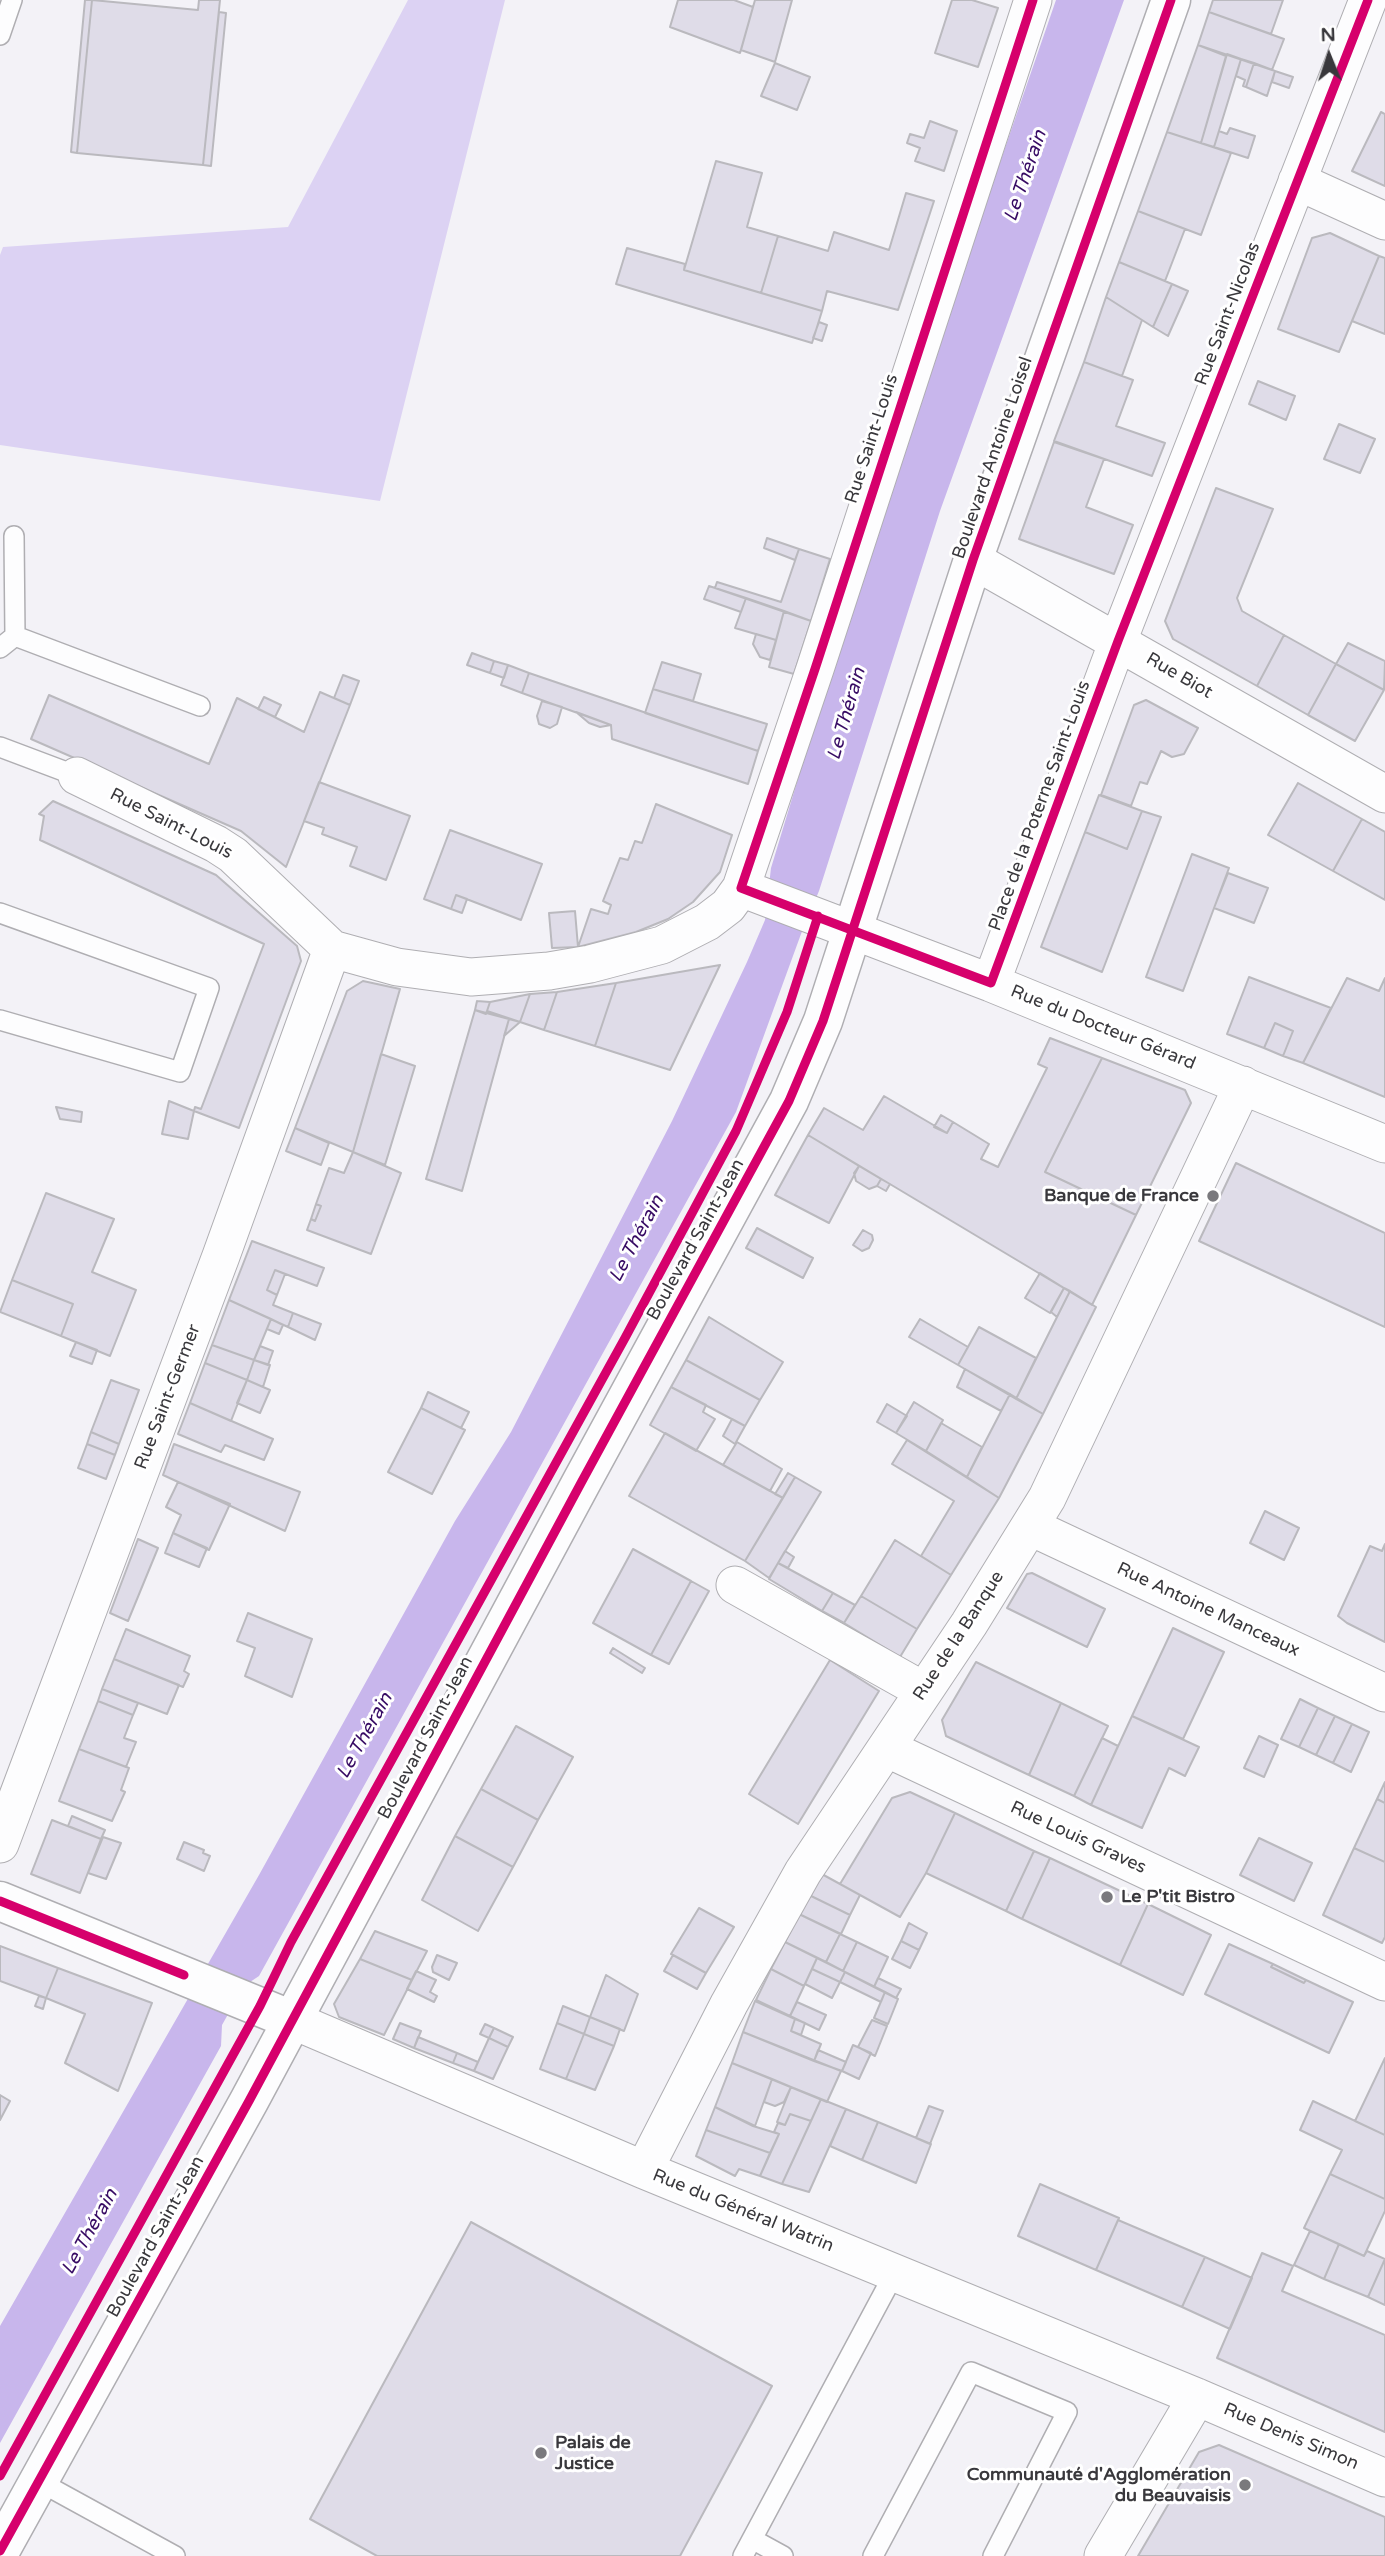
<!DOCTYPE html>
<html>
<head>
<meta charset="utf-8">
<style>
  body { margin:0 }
  #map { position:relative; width:1385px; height:2556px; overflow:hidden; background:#f3f2f7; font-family:"Varela Round",sans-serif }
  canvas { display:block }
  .north { position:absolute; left:1294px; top:21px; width:70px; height:70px; -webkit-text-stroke:5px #fff; paint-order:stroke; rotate:358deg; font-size:19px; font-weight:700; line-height:28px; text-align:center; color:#39383c }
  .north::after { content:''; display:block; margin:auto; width:24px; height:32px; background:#39383c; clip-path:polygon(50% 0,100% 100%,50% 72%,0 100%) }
</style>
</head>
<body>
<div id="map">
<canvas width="1385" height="2556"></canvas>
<div class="north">N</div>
</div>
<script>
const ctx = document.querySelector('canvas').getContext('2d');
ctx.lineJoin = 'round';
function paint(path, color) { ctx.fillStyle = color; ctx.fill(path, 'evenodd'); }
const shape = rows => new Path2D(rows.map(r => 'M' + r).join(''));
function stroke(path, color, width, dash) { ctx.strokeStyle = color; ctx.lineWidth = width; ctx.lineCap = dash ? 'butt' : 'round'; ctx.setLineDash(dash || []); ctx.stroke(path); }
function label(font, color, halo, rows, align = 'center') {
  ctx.font = font + ' "Varela Round",sans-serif'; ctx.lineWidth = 6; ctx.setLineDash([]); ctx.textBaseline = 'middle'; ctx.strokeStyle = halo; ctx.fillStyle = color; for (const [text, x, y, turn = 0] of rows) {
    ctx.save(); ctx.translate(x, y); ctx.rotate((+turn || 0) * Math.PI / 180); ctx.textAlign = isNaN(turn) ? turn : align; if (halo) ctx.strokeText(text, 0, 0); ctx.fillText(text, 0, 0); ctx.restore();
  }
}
paint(shape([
  [408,0,505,0,380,501,0,445,0,255,3,247,288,227]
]), '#dcd2f3');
paint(shape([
  [1056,0,1124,0,940,511,819,891,801,934,736,1112,259,1976,244,1986,222,2025,221,2046,0,2443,0,2326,259,1875,455,1521,511,1432,672,1121,747,962,765,920,771,868,874,528]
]), '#c8b6ec');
const building = shape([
  [85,0,92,0,77,153,71,152,85,0],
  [92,0,198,10,199,0,220,0,203,165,77,153,92,0],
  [678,0,734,0,753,7,740,53,670,27,678,0],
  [755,0,792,0,775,62,741,50,755,0],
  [952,0,972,0,998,8,978,67,935,53,952,0],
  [1213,0,1283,0,1271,34,1209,12,1213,0],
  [219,12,226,13,211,166,203,165,219,12],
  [1209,12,1284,39,1272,70,1198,45,1209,12],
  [1198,45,1226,56,1201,143,1167,132,1198,45],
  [1227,54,1241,59,1214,147,1201,143,1227,54],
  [1241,59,1254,63,1246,87,1243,86,1245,80,1236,76,1241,59],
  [775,63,810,77,797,110,761,96,775,63],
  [1254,63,1275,71,1267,96,1246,87,1254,63],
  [1275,71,1293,77,1289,88,1272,82,1275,71],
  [1381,112,1385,114,1385,186,1352,171,1381,112],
  [930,121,957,131,944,171,915,161,920,148,907,143,910,134,924,138,930,121],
  [1230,128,1255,136,1248,158,1214,147,1219,131,1227,134,1230,128],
  [1167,132,1231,153,1201,235,1138,211,1167,132],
  [716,161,762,173,747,227,778,236,761,293,684,270,716,161],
  [906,193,934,201,898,310,827,291,822,311,761,293,778,236,828,251,834,232,889,250,906,193],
  [1138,211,1185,229,1165,281,1119,262,1138,211],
  [1330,233,1379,256,1339,352,1278,329,1312,238,1330,233],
  [627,248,685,264,684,270,822,311,812,343,616,284,627,248],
  [1379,256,1385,258,1385,334,1352,321,1379,256],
  [1119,262,1172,284,1153,327,1106,297,1119,262],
  [1172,284,1188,291,1168,336,1153,327,1172,284],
  [1106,297,1142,320,1122,376,1084,362,1106,297],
  [819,322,827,325,822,341,813,338,819,322],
  [1084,362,1133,380,1116,426,1165,443,1152,476,1054,441,1084,362],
  [1258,381,1295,396,1286,420,1249,404,1258,381],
  [1339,424,1375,439,1360,473,1324,459,1339,424],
  [1054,442,1104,459,1086,507,1133,525,1114,574,1019,539,1054,442],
  [1216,488,1273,509,1237,598,1242,611,1284,635,1257,686,1173,639,1165,621,1216,488],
  [767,538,799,549,795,560,764,548,767,538],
  [799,549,830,559,811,621,715,588,717,582,781,602,799,549],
  [709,586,746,598,741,612,704,599,709,586],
  [746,598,784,611,776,640,735,628,746,598],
  [784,611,811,621,794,674,769,667,784,611],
  [756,634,776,640,770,660,760,657,753,644,756,634],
  [1284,635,1336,664,1308,715,1257,686,1284,635],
  [1348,643,1385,661,1384,690,1336,664,1348,643],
  [472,653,494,661,490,673,467,665,472,653],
  [494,661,508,665,504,678,490,673,494,661],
  [662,662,701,674,693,701,653,689,662,662],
  [1336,664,1384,690,1355,741,1308,715,1336,664],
  [508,665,529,673,522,693,501,685,508,665],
  [529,673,758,751,748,784,612,739,611,725,522,693,529,673],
  [343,675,359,681,350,705,334,698,343,675],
  [653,689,767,724,758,751,645,713,653,689],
  [320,692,350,705,286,867,241,831,31,739,49,695,209,764,237,698,304,732,320,692],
  [264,697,281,705,275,717,258,709,264,697],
  [1146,700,1198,728,1184,754,1172,757,1161,751,1147,784,1140,782,1131,806,1101,795,1134,705,1146,700],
  [542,701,562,707,557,724,550,728,539,724,537,716,542,701],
  [576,712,611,725,600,727,589,723,576,712],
  [319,782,410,816,386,880,350,866,357,847,322,834,324,828,304,821,319,782],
  [1298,783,1362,819,1333,871,1268,835,1298,783],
  [1099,795,1142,811,1127,849,1085,832,1099,795],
  [53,801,216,875,297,946,301,961,239,1128,194,1111,195,1107,201,1109,264,944,40,840,44,816,39,814,53,801],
  [656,804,732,835,720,872,693,902,668,919,636,932,578,947,591,909,608,914,611,905,603,901,620,858,628,860,635,841,642,843,656,804],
  [1142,811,1161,817,1102,972,1041,947,1085,832,1127,849,1142,811],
  [1362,819,1385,832,1385,900,1333,871,1362,819],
  [450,830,542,864,521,920,456,895,451,909,424,899,450,830],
  [1192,854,1229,868,1183,991,1146,977,1192,854],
  [1228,873,1268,888,1254,923,1214,908,1228,873],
  [456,895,467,899,462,913,451,909,456,895],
  [575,911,578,947,552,948,549,913,575,911],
  [720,965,670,1070,595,1046,616,983,720,965],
  [1249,977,1331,1008,1303,1063,1283,1056,1293,1031,1275,1023,1264,1048,1227,1034,1249,977],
  [1347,978,1379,991,1385,978,1385,1097,1303,1063,1347,978],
  [363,981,400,989,353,1152,295,1128,347,991,363,981],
  [616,983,595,1046,544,1030,557,992,616,983],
  [557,992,544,1030,520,1022,530,994,557,992],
  [530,994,520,1022,487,1011,490,1002,530,994],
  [477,1001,490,1002,486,1014,475,1010,477,1001],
  [475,1010,509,1019,462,1191,426,1179,475,1010],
  [509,1019,520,1022,504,1036,509,1019],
  [1275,1023,1293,1031,1283,1056,1264,1048,1275,1023],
  [1050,1038,1102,1058,1045,1172,1136,1215,1092,1305,808,1135,824,1108,863,1130,884,1096,947,1133,953,1122,989,1144,981,1159,998,1167,1047,1068,1038,1064,1050,1038],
  [381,1054,415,1066,385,1165,353,1152,381,1054],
  [1102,1058,1185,1090,1191,1103,1136,1215,1045,1172,1102,1058],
  [169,1101,194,1111,188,1139,162,1134,169,1101],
  [56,1107,82,1112,81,1122,60,1119,56,1107],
  [941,1115,953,1122,947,1133,934,1127,941,1115],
  [295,1128,329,1143,321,1165,286,1151,295,1128],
  [808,1135,859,1166,829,1223,775,1195,808,1135],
  [353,1152,401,1173,371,1254,307,1230,311,1219,315,1221,321,1206,316,1204,329,1168,344,1173,353,1152],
  [1236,1163,1385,1233,1385,1327,1199,1241,1236,1163],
  [859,1166,881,1179,877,1186,869,1189,856,1181,854,1173,859,1166],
  [881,1179,890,1184,886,1191,877,1186,881,1179],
  [46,1193,114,1219,92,1272,136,1290,110,1356,61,1336,73,1304,12,1280,46,1193],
  [316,1204,321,1206,315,1221,311,1219,316,1204],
  [757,1228,813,1258,803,1278,746,1248,757,1228],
  [863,1230,872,1235,873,1240,869,1248,862,1251,853,1245,863,1230],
  [252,1241,324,1268,317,1286,275,1270,267,1290,277,1295,273,1305,293,1313,288,1327,229,1300,252,1241],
  [275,1270,285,1274,277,1295,267,1290,275,1270],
  [1040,1273,1064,1288,1050,1313,1025,1298,1040,1273],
  [12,1280,73,1304,61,1336,0,1312,12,1280],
  [1064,1288,1070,1291,1057,1317,1051,1312,1064,1288],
  [1070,1291,1096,1307,1043,1414,1016,1399,1070,1291],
  [229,1300,271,1319,254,1360,212,1345,229,1300],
  [293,1313,321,1324,315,1340,288,1327,293,1313],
  [709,1317,783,1362,760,1400,686,1360,709,1317],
  [271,1319,283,1325,279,1334,267,1329,271,1319],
  [920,1319,968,1347,958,1365,909,1337,920,1319],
  [979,1327,1036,1358,1016,1399,958,1365,979,1327],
  [76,1342,97,1350,92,1364,70,1356,76,1342],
  [212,1345,254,1360,247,1380,205,1363,212,1345],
  [260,1346,273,1351,268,1365,254,1360,260,1346],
  [254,1360,270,1365,263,1387,247,1380,254,1360],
  [686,1360,760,1400,745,1426,671,1387,686,1360],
  [205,1363,247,1380,231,1421,190,1403,205,1363],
  [965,1369,1010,1394,1001,1411,957,1387,965,1369],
  [111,1380,139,1390,119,1444,91,1432,111,1380],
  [247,1380,270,1390,260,1413,237,1403,247,1380],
  [671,1387,706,1405,703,1412,715,1419,696,1451,650,1425,671,1387],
  [428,1392,469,1412,461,1428,421,1408,428,1392],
  [1010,1394,1043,1414,999,1498,967,1477,1010,1394],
  [914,1402,943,1420,926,1451,896,1433,914,1402],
  [190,1403,273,1439,264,1460,225,1445,221,1452,178,1434,190,1403],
  [887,1404,907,1416,896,1433,877,1422,887,1404],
  [421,1408,465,1430,432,1494,388,1472,421,1408],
  [732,1419,745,1426,735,1444,723,1436,732,1419],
  [941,1423,982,1447,967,1477,926,1451,941,1423],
  [91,1432,119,1444,115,1455,87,1444,91,1432],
  [665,1433,783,1498,745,1561,629,1496,665,1433],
  [907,1440,999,1498,951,1575,921,1556,954,1501,892,1464,907,1440],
  [737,1442,782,1469,770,1491,723,1465,737,1442],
  [87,1444,115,1455,106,1479,78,1468,87,1444],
  [174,1444,300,1492,285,1531,163,1475,174,1444],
  [788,1473,795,1477,783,1498,775,1494,788,1473],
  [795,1477,821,1492,769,1578,745,1561,795,1477],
  [178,1482,230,1504,209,1550,173,1533,181,1515,166,1507,178,1482],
  [1265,1511,1299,1528,1284,1560,1250,1543,1265,1511],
  [173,1533,207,1548,199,1567,165,1553,173,1533],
  [138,1539,158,1548,128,1621,110,1613,138,1539],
  [895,1540,951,1575,917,1629,861,1596,895,1540],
  [1385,1544,1385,1642,1347,1623,1338,1616,1370,1546,1382,1551,1385,1544],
  [633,1549,691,1581,651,1655,593,1623,633,1549],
  [785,1551,794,1557,788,1568,778,1563,785,1551],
  [778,1563,833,1593,822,1611,769,1579,778,1563],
  [1032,1573,1105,1609,1087,1647,1007,1608,1027,1574,1032,1573],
  [691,1581,709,1591,669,1664,651,1655,691,1581],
  [833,1593,855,1605,844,1623,822,1611,833,1593],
  [861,1596,917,1629,900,1657,844,1623,861,1596],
  [248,1613,312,1639,292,1697,245,1676,255,1648,237,1641,248,1613],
  [1173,1628,1224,1652,1183,1739,1132,1716,1173,1628],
  [126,1629,190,1656,184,1671,189,1674,183,1687,114,1659,126,1629],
  [613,1648,645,1668,642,1673,610,1653,613,1648],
  [114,1659,179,1685,167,1714,102,1689,114,1659],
  [830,1660,879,1691,798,1824,749,1794,830,1660],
  [976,1662,1061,1703,1029,1775,946,1736,942,1720,976,1662],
  [102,1689,138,1703,133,1715,98,1701,102,1689],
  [1300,1699,1318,1708,1299,1747,1281,1739,1300,1699],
  [98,1701,133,1715,124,1738,136,1742,126,1767,79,1749,98,1701],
  [1061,1703,1108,1726,1074,1796,1029,1775,1061,1703],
  [1318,1708,1335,1716,1316,1755,1299,1747,1318,1708],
  [1132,1716,1199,1747,1185,1776,1169,1768,1142,1828,1091,1805,1132,1716],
  [1335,1716,1352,1724,1333,1763,1316,1755,1335,1716],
  [1352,1724,1369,1732,1351,1772,1333,1763,1352,1724],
  [516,1726,573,1757,538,1820,481,1789,516,1726],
  [1259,1736,1278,1745,1264,1777,1244,1768,1259,1736],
  [1102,1738,1118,1746,1091,1805,1074,1796,1102,1738],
  [79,1749,129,1768,121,1790,125,1792,112,1821,59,1801,79,1749],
  [1385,1782,1385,1803,1377,1799,1385,1782],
  [481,1789,538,1820,513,1867,455,1836,481,1789],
  [910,1792,955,1813,926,1873,900,1917,840,1884,892,1798,910,1792],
  [1377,1799,1385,1803,1385,1862,1354,1848,1377,1799],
  [955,1813,1034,1851,1006,1911,926,1873,955,1813],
  [72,1816,105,1830,101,1839,68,1826,72,1816],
  [52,1820,101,1839,80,1893,31,1874,52,1820],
  [455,1836,513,1867,478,1931,422,1900,455,1836],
  [103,1837,121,1843,106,1879,88,1873,103,1837],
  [1259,1838,1312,1863,1294,1901,1240,1875,1259,1838],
  [184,1842,204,1850,203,1853,210,1856,204,1871,177,1859,184,1842],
  [1354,1848,1385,1862,1385,1937,1382,1943,1323,1915,1354,1848],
  [1034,1851,1050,1858,1022,1919,1006,1911,1034,1851],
  [1050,1858,1148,1904,1120,1965,1022,1919,1050,1858],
  [820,1873,860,1895,850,1915,809,1895,820,1873],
  [809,1895,850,1915,841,1934,799,1914,809,1895],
  [1148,1904,1211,1935,1183,1995,1120,1965,1148,1904],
  [699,1908,734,1927,706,1973,671,1954,699,1908],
  [799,1914,840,1934,826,1962,785,1942,799,1914],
  [909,1923,927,1933,919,1950,901,1941,909,1923],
  [375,1931,427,1951,412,1980,360,1959,375,1931],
  [840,1934,857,1942,843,1971,826,1962,840,1934],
  [901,1941,919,1950,910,1968,892,1959,901,1941],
  [785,1942,817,1958,804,1986,771,1969,785,1942],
  [857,1942,888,1957,874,1987,843,1971,857,1942],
  [1229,1944,1273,1964,1271,1967,1304,1983,1306,1980,1353,2002,1329,2053,1205,1994,1229,1944],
  [0,1946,58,1968,46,1998,0,1981,0,1946],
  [437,1955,457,1963,449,1980,433,1972,432,1967,437,1955],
  [673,1955,706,1973,697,1989,664,1971,673,1955],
  [817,1958,845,1972,840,1982,812,1969,817,1958],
  [360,1959,412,1980,384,2035,339,2017,334,2004,360,1959],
  [1273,1964,1306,1980,1304,1983,1271,1967,1273,1964],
  [58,1968,152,2003,118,2091,65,2063,85,2014,46,1998,58,1968],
  [771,1969,804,1986,790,2016,756,2000,771,1969],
  [812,1969,840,1982,832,1998,805,1984,812,1969],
  [416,1971,436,1980,430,1992,437,1996,434,2002,407,1989,416,1971],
  [845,1972,885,1992,881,2002,840,1982,845,1972],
  [606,1975,638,1994,624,2031,590,2017,606,1975],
  [878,1978,901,1989,896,1998,874,1987,878,1978],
  [885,1992,898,1999,888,2024,874,2018,885,1992],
  [39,1996,46,1998,43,2009,35,2006,39,1996],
  [755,2001,795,2019,791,2031,821,2044,814,2061,743,2032,755,2001],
  [797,2002,826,2015,819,2030,790,2016,797,2002],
  [563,2006,590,2017,584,2034,557,2023,563,2006],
  [590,2017,620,2029,614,2046,584,2034,590,2017],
  [795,2019,805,2023,801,2035,791,2031,795,2019],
  [872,2020,887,2026,875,2056,858,2047,872,2020],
  [400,2023,421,2031,414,2048,393,2039,400,2023],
  [557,2023,584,2034,566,2079,540,2069,557,2023],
  [485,2024,494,2028,489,2038,480,2034,485,2024],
  [494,2028,513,2037,508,2047,489,2038,494,2028],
  [743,2032,841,2071,827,2102,732,2063,743,2032],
  [584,2034,614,2046,595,2090,566,2079,584,2034],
  [418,2037,457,2053,453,2063,414,2048,418,2037],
  [489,2038,508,2047,493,2079,474,2071,489,2038],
  [853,2045,871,2053,859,2079,842,2071,853,2045],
  [818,2050,846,2062,842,2071,814,2061,818,2050],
  [457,2053,478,2062,474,2071,453,2063,457,2053],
  [1385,2058,1385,2135,1355,2121,1385,2058],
  [732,2063,772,2079,755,2126,715,2107,732,2063],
  [772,2079,791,2087,784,2102,775,2106,764,2102,772,2079],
  [791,2087,821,2099,811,2121,790,2114,785,2125,777,2122,791,2087],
  [0,2095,10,2101,0,2120,0,2095],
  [821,2099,846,2109,809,2192,782,2184,821,2099],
  [1313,2101,1385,2135,1385,2199,1330,2174,1342,2150,1300,2130,1313,2101],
  [929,2106,943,2111,930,2144,916,2138,929,2106],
  [715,2107,753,2126,779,2134,770,2153,706,2130,715,2107],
  [846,2109,878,2122,862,2160,830,2146,846,2109],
  [790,2114,811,2121,782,2184,760,2176,779,2134,774,2132,778,2123,785,2125,790,2114],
  [878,2122,931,2144,916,2183,862,2160,878,2122],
  [706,2130,770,2153,760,2176,739,2169,735,2176,696,2156,706,2130],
  [1330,2174,1385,2199,1385,2211,1364,2256,1304,2228,1330,2174],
  [1040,2184,1119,2218,1096,2270,1018,2236,1040,2184],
  [1118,2220,1205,2257,1182,2307,1096,2270,1118,2220],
  [471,2222,772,2386,680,2556,377,2556,310,2519,471,2222],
  [1310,2231,1339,2244,1324,2279,1294,2265,1310,2231],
  [1339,2244,1364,2256,1367,2251,1385,2259,1368,2297,1324,2279,1339,2244],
  [1262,2253,1293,2266,1282,2291,1385,2335,1385,2432,1217,2358,1262,2253],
  [1205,2257,1252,2278,1230,2329,1182,2307,1205,2257],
  [1385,2259,1385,2305,1368,2297,1385,2259],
  [1219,2445,1385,2517,1385,2556,1138,2556,1199,2452,1219,2445]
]);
paint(building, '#dfdce8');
stroke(building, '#bab9be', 2);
const lane = shape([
  [0,35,12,0],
  [14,536,15,636],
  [0,648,15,636,200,706],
  [0,747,77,776],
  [0,913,209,988,180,1072,0,1020],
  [40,2482,175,2556],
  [752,2539,783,2556],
  [743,2556,894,2274],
  [873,2556,971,2372,1067,2412,993,2556]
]);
const street = shape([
  [1297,181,1385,221],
  [973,560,1385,794],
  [77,776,216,844,233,855,332,949,397,967,471,977,549,971,590,964,662,945,707,922,728,906,741,888,815,669,1033,0],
  [741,888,991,983,1385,1144],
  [991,983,1118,641,1368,0],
  [1031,1527,1385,1693],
  [735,1585,924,1691],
  [886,1748,1385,1982],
  [0,1844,221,1256,332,949],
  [292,2020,644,2170,1197,2397,1385,2478],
  [644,2170,729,2004,803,1872,969,1624,1047,1498,1243,1085],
  [1103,2556,1197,2397]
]);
const secondary = shape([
  [0,1901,292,2020],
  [0,2551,249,2101,581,1483,789,1101,823,1021,973,560,1171,0]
]);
stroke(lane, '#afaeb2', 22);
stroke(street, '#afaeb2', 39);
stroke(secondary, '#afaeb2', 41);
stroke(lane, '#fdfdfe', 19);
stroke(street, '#fdfdfe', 37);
stroke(secondary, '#fdfdfe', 38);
stroke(shape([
  [1033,0,815,669,741,888,991,983,1118,641,1368,0],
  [0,1901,184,1975],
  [0,2476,260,2006,291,1942,625,1338,736,1131,787,1012,818,916],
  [0,2551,249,2101,581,1483,789,1101,823,1021,973,560,1171,0]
]), '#d6006c', 9);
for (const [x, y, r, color] of [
  [1213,1196,7,"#7a797d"],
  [1107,1897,7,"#7a797d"],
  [541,2453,7,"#7a797d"],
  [1245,2485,7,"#7a797d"]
]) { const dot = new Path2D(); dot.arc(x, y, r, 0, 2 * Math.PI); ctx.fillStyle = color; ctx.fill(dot); stroke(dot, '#fff', 2.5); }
label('18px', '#39383c', '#fff', [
  ["Rue Saint-Nicolas",1228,314,-69],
  ["Rue Saint-Louis",872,439,-72],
  ["Boulevard Antoine Loisel",993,458,-71],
  ["Rue Biot",1179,676,30],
  ["Place de la Poterne Saint-Louis",1040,806,-70],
  ["Rue Saint-Louis",171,824,27],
  ["Rue du Docteur Gérard",1103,1028,22],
  ["Boulevard Saint-Jean",696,1240,-61],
  ["Rue Saint-Germer",168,1397,-69],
  ["Rue Antoine Manceaux",1208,1610,25],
  ["Rue de la Banque",959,1636,-57],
  ["Boulevard Saint-Jean",426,1738,-62],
  ["Rue Louis Graves",1078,1838,25],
  ["Rue du Général Watrin",743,2211,22],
  ["Boulevard Saint-Jean",156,2237,-61],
  ["Rue Denis Simon",1291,2437,23]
]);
label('bold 18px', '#39383c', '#fff', [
  ["Banque de France",1199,1196],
  ["Le P'tit Bistro",1121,1897,"left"],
  ["Palais de",555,2443,"left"],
  ["Justice",555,2464,"left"],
  ["Communauté d'Agglomération",1231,2475],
  ["du Beauvaisis",1231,2496]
], 'right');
label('italic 19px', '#370b64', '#fff', [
  ["Le Thérain",1026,176,-71],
  ["Le Thérain",847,714,-74],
  ["Le Thérain",637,1239,-62],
  ["Le Thérain",365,1736,-61],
  ["Le Thérain",90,2232,-61]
]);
</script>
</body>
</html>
